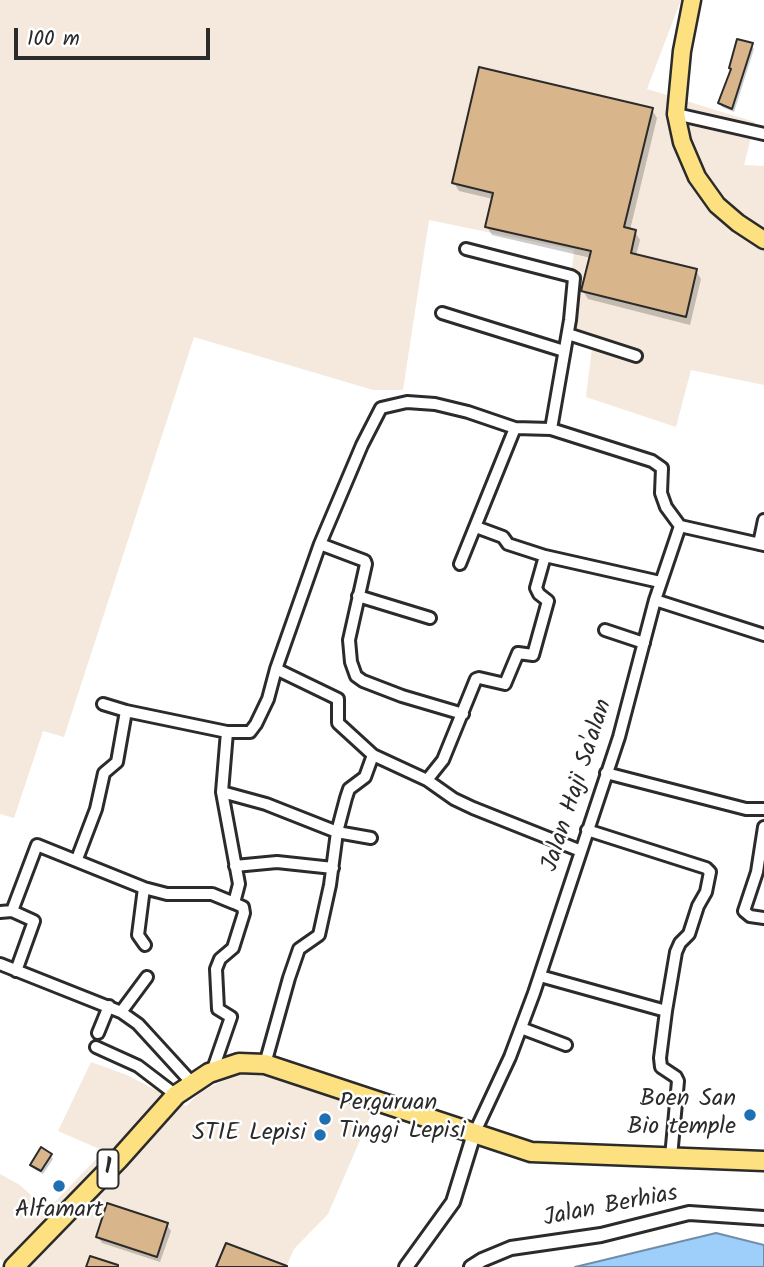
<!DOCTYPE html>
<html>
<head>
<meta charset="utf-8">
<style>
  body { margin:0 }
  #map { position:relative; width:764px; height:1267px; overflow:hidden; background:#fff; font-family:Kalam,sans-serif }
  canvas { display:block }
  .scale { position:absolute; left:14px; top:28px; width:196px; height:32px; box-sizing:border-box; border:4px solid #2b2b2b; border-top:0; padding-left:9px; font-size:21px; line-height:24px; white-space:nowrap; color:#2b2b2b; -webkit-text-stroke:5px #fff; paint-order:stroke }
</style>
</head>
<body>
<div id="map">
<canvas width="764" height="1267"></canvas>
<div class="scale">100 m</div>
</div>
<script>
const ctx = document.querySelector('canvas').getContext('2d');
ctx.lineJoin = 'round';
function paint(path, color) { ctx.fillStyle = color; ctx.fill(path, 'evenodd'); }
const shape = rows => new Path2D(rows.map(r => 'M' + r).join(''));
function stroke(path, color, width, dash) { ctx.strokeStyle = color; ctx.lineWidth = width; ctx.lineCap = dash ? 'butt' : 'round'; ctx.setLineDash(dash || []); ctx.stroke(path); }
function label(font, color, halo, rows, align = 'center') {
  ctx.font = font + ' Kalam,sans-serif'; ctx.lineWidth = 5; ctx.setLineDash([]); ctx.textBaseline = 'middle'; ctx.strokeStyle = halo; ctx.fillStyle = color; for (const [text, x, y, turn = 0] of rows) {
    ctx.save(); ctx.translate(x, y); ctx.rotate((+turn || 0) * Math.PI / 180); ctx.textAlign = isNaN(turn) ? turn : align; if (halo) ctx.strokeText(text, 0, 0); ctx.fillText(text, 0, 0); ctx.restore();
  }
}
paint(shape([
  [0,0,681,0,647,89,755,122,744,165,764,166,764,385,691,370,676,427,586,397,592,348,565,337,574,250,429,220,403,390,373,390,194,337,64,737,43,731,14,818,0,814],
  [91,1062,127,1075,186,1106,202,1091,248,1069,374,1108,328,1214,294,1249,286,1267,9,1267,0,1259,0,1174,20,1185,47,1210,104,1151,58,1131]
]), '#f4e9dc');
const water = shape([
  [716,1233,764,1245,764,1267,575,1267,716,1233]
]);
paint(water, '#9ecefa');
stroke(water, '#708da7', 2);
paint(shape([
  [751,45,754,49,734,112,722,107,720,103],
  [652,110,657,118,630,230,635,232,640,240,636,256,696,271,701,279,690,325,588,299,583,291,591,258,492,235,487,227,493,199,459,191,454,183],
  [50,1155,53,1159,43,1174,34,1169,32,1165],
  [167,1225,171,1231,160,1262,102,1243,98,1237]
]), '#0003');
const building = shape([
  [737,39,753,43,732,109,718,103,731,69,729,68,737,39],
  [479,67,653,108,624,227,636,230,631,253,697,269,686,317,581,291,591,251,485,227,493,193,452,183,479,67],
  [41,1147,52,1154,41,1171,30,1165,41,1147],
  [107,1203,168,1223,157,1257,96,1237,107,1203],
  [226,1243,287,1266,287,1267,216,1267,226,1243],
  [90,1256,118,1265,118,1267,86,1267,90,1256]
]);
paint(building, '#d9b58b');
stroke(building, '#2b2b2b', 2);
const minor = shape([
  [676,114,764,134],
  [466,249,571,276,574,278,570,320,551,429],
  [442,313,564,351],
  [568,334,636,356],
  [680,526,764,545],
  [476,527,503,537,508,544,545,556],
  [320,544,365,561,366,564,349,640,351,662,356,676,363,681,402,696,463,714],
  [759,544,764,520],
  [460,564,515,428],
  [358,596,430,618],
  [655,600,764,635],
  [605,630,644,643],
  [276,669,338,699,338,723,373,755,427,780],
  [103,704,126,711],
  [606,773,746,809,764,809],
  [222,792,266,804,337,832,371,838],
  [764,827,757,872,744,911,750,916,764,918],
  [587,830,706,868,710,872,706,892,698,906,689,934,680,943,676,952,666,1011,660,1058,661,1067,676,1077,678,1081,671,1157],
  [581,851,473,808,454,799,427,780,443,760,476,679,479,678,505,684,518,653,533,655,548,601,539,594,536,588,545,556,660,582],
  [77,859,96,809,104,773,117,762,126,711,227,732,250,732,256,724,268,699,276,669,320,544,362,445,381,408,407,402,435,404,468,412,515,428,551,429,652,461,662,468,661,493,666,507,680,526],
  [235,866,277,862,333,868],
  [144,888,138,935,145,945],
  [12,911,37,845,144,888,167,894,212,894,234,903,239,884,222,792,227,732],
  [0,912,12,911,34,921,16,971],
  [0,964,121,1012,138,1024,192,1083],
  [540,976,666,1011],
  [121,1012,147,977],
  [521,1028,566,1045],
  [98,1033,109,1006],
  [96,1047,138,1066,176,1095],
  [265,1064,289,978,299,949,319,935,330,885,337,832,346,798,349,789,365,777,373,755],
  [212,1072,231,1017,218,1009,216,969,220,959,233,948,244,913,243,907,234,903],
  [474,1134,510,1057,534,993,619,737,655,600,680,526]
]);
const tertiary = shape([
  [406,1267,453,1202,474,1134],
  [471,1267,482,1260,511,1248,601,1235,689,1213,764,1218]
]);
const primary = shape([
  [692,0,682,51,676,114,682,142,697,177,717,205,738,223,764,240]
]);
const trunk = shape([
  [14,1267,118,1160,176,1095,209,1073,239,1063,265,1064,531,1152,764,1161]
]);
stroke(minor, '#2b2b2b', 16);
stroke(tertiary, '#2b2b2b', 18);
stroke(primary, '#2b2b2b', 21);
stroke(trunk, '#2b2b2b', 23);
stroke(minor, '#fff', 10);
stroke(tertiary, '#fff', 12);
stroke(primary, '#fde080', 16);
stroke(trunk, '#fde080', 18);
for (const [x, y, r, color] of [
  [750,1115,7,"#1f6fb2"],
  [325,1119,7,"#1f6fb2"],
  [320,1135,7,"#1f6fb2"],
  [59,1186,7,"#1f6fb2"]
]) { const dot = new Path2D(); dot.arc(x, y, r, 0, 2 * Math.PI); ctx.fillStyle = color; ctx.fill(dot); stroke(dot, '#fff', 2.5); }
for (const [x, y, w] of [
  [108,1169,21]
]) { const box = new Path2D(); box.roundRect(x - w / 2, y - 19.5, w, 39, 5); ctx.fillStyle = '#fff'; ctx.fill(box); stroke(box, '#2b2b2b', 2); }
label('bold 23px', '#2b2b2b', null, [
  ["1",108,1169]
]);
label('24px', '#2b2b2b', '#fff', [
  ["Jalan Haji Sa'alan",579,786,-72],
  ["Jalan Berhias",611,1208,-11]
]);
label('24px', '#2b2b2b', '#fff', [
  ["Boen San",736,1101],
  ["Bio temple",736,1129],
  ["Perguruan",339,1105,"left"],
  ["Tinggi Lepisi",339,1133,"left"],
  ["STIE Lepisi",306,1135],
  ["Alfamart",59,1212,"center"]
], 'right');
</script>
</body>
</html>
